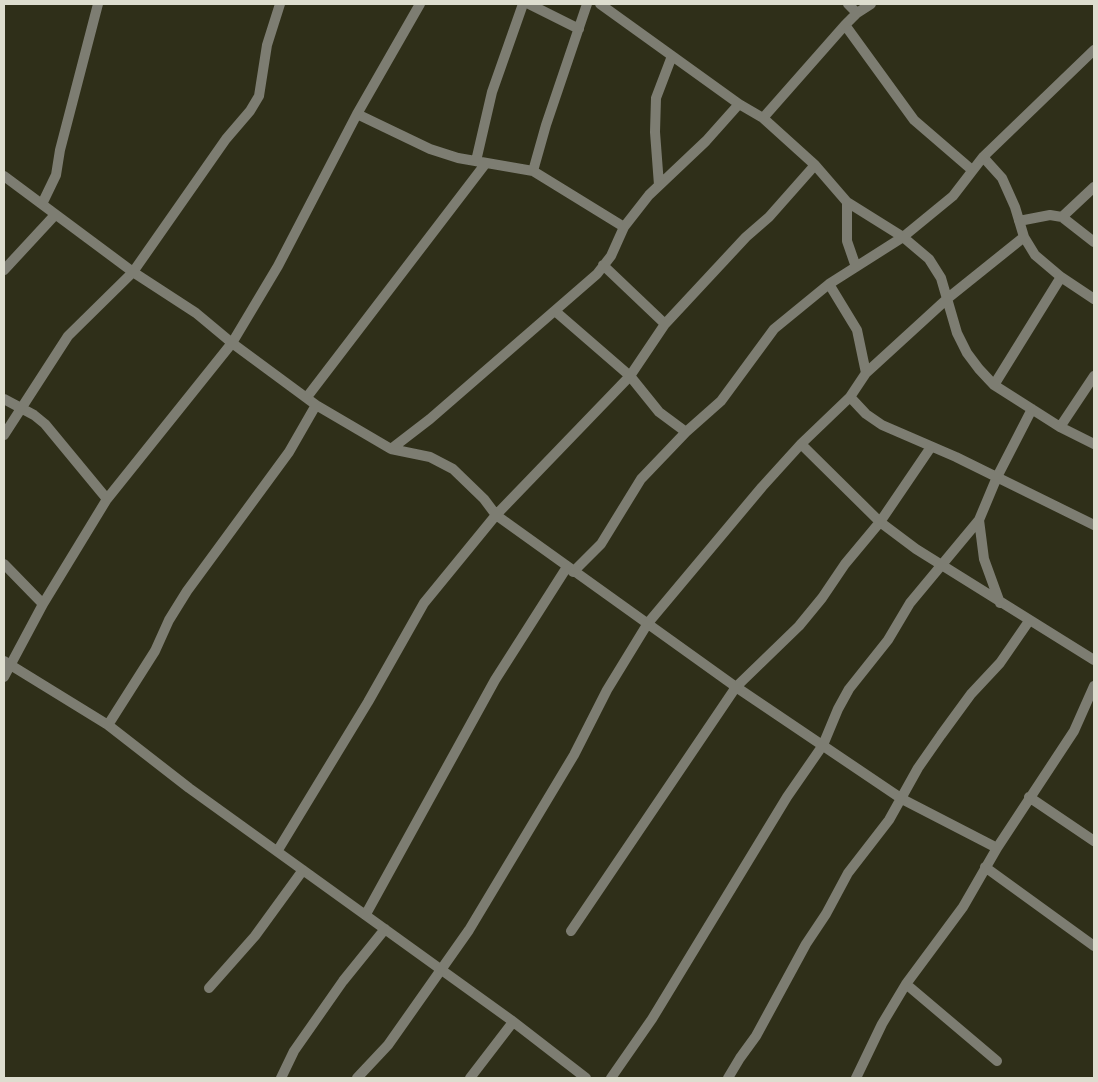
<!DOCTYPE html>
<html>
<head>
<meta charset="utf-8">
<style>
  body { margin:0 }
  #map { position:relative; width:1098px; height:1082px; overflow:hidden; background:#2f2f19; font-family:"IBM Plex Sans",sans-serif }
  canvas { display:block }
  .frame { position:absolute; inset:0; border:5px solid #ddddcf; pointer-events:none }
</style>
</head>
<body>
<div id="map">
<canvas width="1098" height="1082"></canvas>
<div class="frame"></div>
</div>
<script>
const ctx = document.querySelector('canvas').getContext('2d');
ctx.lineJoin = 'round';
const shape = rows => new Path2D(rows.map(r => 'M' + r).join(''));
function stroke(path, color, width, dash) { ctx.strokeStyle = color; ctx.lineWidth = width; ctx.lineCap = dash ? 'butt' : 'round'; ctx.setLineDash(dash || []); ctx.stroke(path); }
stroke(shape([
  [529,4,579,29],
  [600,4,739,104,763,118,815,165,847,202,903,237,929,259,941,278,957,333,967,353,979,369,994,385,1060,427,1094,444],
  [848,4,857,13],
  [845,25,914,120,972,170],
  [357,114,430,149,458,158,533,171,546,125,587,4],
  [763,118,845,25,857,13,871,4],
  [983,157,1002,178,1015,207,1024,237,1035,255,1061,277,1094,299],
  [476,161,492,92,523,4],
  [533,171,624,227],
  [4,176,133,272,196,313,232,343,316,405,391,449,430,457,453,469,484,499,496,515,736,687,902,799,997,848],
  [659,185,655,132,656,98,672,56],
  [847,202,847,241,856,267],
  [42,204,56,175,60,150,98,4],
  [1062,217,1094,187],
  [1019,221,1050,215,1062,217,1094,242],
  [603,265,665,324],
  [4,270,54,216],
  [829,284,857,330,866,373],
  [555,311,630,376,659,412,686,432],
  [994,385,1061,277],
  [307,397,486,163],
  [850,397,866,414,882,425,956,457,1094,525],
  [4,399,34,415,45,424,107,499],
  [1060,427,1094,376],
  [4,435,68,336,133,272,226,139,250,111,259,96,267,45,280,4],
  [801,444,880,522,916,549,1094,660],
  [391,449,430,419,597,274,611,256,624,227,649,195,706,141,739,104],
  [979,520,984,559,1000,603],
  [4,564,43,604],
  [573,572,601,544,641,479,686,432,721,401,774,329,829,284,903,237,953,196,983,157,1094,50],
  [4,661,108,725,189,788,511,1020,586,1078],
  [4,677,43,604,107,499,232,343,278,266,357,114,420,4],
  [108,725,155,651,169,620,187,591,289,452,316,405],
  [1029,797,1094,841],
  [278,850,368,702,424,603,496,515,630,376,665,324,746,237,769,217,815,165],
  [985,867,1094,946],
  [366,914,495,680,567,567],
  [571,931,736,687,799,626,822,598,845,564,880,522,931,447],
  [906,984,997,1061],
  [209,988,255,936,303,870],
  [281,1078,294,1051,343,981,385,929],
  [357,1078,388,1045,469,930,574,755,607,690,648,623,762,487,801,444,850,397,866,373,948,298,1024,237],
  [470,1078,513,1022],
  [611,1078,652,1019,787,797,823,745,838,709,849,689,888,640,910,603,979,520,997,477,1032,409],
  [728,1078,740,1058,756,1036,806,944,826,914,848,873,889,820,918,768,941,735,971,694,1000,663,1029,621],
  [856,1078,882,1024,906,984,963,907,997,848,1074,731,1094,686]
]), '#7d7d72', 10);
</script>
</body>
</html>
